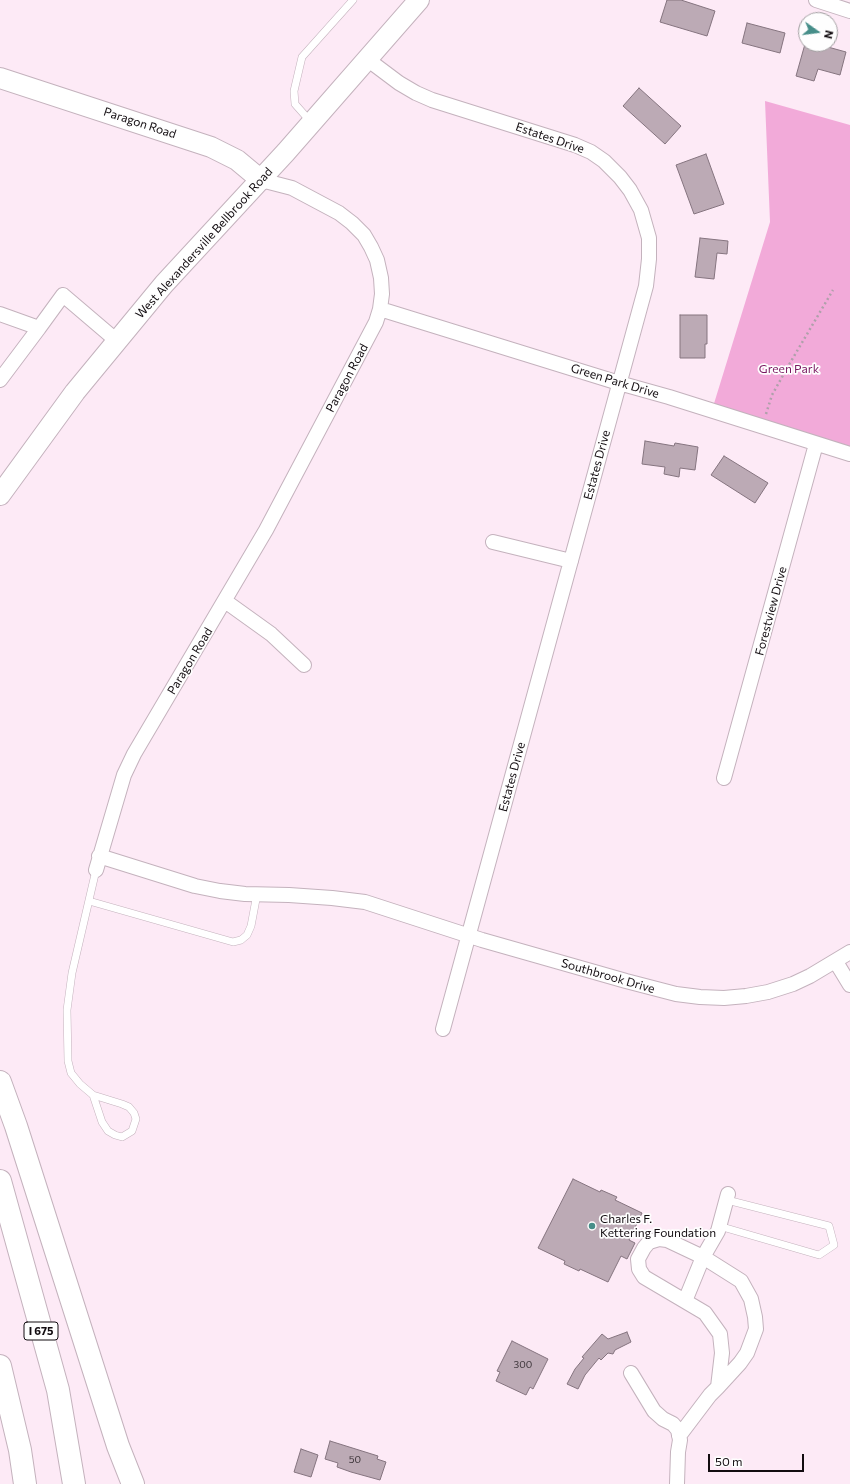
<!DOCTYPE html>
<html>
<head>
<meta charset="utf-8">
<style>
  body { margin:0 }
  #map { position:relative; width:850px; height:1484px; overflow:hidden; background:#fdeaf6; font-family:Commissioner,sans-serif }
  canvas { display:block }
  .north { position:absolute; left:798px; top:12px; width:40px; height:40px; box-sizing:border-box; background:#fefefe; border:1px solid #a09d9f; border-radius:50%; rotate:104deg; font-size:11px; font-weight:700; line-height:16px; text-align:center; color:#120c10 }
  .north::after { content:''; display:block; margin:auto; width:14px; height:18px; background:#468e89; clip-path:polygon(50% 0,100% 100%,50% 72%,0 100%) }
  .scale { position:absolute; left:708px; top:1454px; width:96px; height:18px; box-sizing:border-box; border:2px solid #120c10; border-top:0; padding-left:5px; font-size:12px; line-height:14px; white-space:nowrap; color:#120c10; -webkit-text-stroke:3px #fefefe; paint-order:stroke }
</style>
</head>
<body>
<div id="map">
<canvas width="850" height="1484"></canvas>
<div class="north">N</div>
<div class="scale">50 m</div>
</div>
<script>
const ctx = document.querySelector('canvas').getContext('2d');
ctx.lineJoin = 'round';
function paint(path, color) { ctx.fillStyle = color; ctx.fill(path, 'evenodd'); }
const shape = rows => new Path2D(rows.map(r => 'M' + r).join(''));
function stroke(path, color, width, dash) { ctx.strokeStyle = color; ctx.lineWidth = width; ctx.lineCap = dash ? 'butt' : 'round'; ctx.setLineDash(dash || []); ctx.stroke(path); }
function label(font, color, halo, rows, align = 'center') {
  ctx.font = font + ' Commissioner,sans-serif'; ctx.lineWidth = 3.5; ctx.setLineDash([]); ctx.textBaseline = 'middle'; ctx.strokeStyle = halo; ctx.fillStyle = color; for (const [text, x, y, turn = 0] of rows) {
    ctx.save(); ctx.translate(x, y); ctx.rotate((+turn || 0) * Math.PI / 180); ctx.textAlign = isNaN(turn) ? turn : align; if (halo) ctx.strokeText(text, 0, 0); ctx.fillText(text, 0, 0); ctx.restore();
  }
}
paint(shape([
  [765,101,850,125,850,454,712,410,770,222]
]), '#f2aad9');
const building = shape([
  [667,0,681,0,715,11,707,36,660,22,667,0],
  [747,23,785,33,780,53,742,43,747,23],
  [805,44,817,44,846,52,840,75,818,69,814,81,796,76,805,44],
  [639,88,681,126,665,144,623,106,639,88],
  [706,154,724,204,694,214,676,165,706,154],
  [700,238,728,241,727,254,717,253,714,279,695,277,700,238],
  [680,315,707,315,707,344,705,344,705,358,680,358,680,315],
  [645,441,674,446,675,443,698,447,695,470,680,468,679,477,664,474,665,467,642,464,645,441],
  [724,456,768,483,755,503,711,475,724,456],
  [573,1179,600,1192,601,1190,617,1197,615,1200,642,1213,629,1240,635,1243,627,1259,621,1256,608,1282,580,1269,579,1271,564,1264,565,1261,538,1248,573,1179],
  [627,1332,631,1342,615,1350,613,1354,608,1353,601,1360,599,1358,585,1375,578,1389,567,1384,575,1369,584,1358,582,1357,602,1334,608,1339,627,1332],
  [512,1341,548,1359,533,1389,530,1387,526,1395,496,1381,500,1372,497,1371,512,1341],
  [330,1441,378,1456,377,1459,386,1462,380,1480,351,1472,337,1467,338,1463,325,1459,330,1441],
  [301,1449,318,1455,311,1477,294,1472,301,1449]
]);
paint(building, '#bcaab5');
stroke(building, '#85747f', 1);
const lane = shape([
  [310,121,295,104,294,91,302,57,353,0],
  [89,901,233,942,241,940,247,935,251,926,257,894],
  [93,1095,122,1104,129,1107,134,1113,136,1119,132,1131,122,1137,115,1135,108,1131,102,1122,93,1095,80,1084,71,1073,68,1061,67,1010,72,973,96,870],
  [719,1226,819,1255,834,1245,829,1226,727,1200]
]);
const street = shape([
  [816,0,850,11],
  [367,59,399,83,416,93,432,100,575,145,591,152,604,161,620,177,630,190,641,210,649,238,649,259,646,286,443,1029],
  [380,309,619,383,669,397,850,454],
  [0,314,39,328,63,295,117,341],
  [0,380,39,328],
  [493,542,571,561],
  [225,601,271,634,304,665],
  [724,778,816,444],
  [99,856,195,886,220,891,245,894,289,895,332,898,365,902,482,940,626,981,676,994,700,997,724,998,746,996,768,992,793,984,810,976,850,952],
  [96,870,124,775,134,754,266,530,376,322,380,309,382,294,381,278,377,260,371,247,364,235,352,223,339,213,292,188,261,180],
  [836,962,850,985],
  [685,1301,703,1257,718,1231,728,1194],
  [631,1373,654,1411,663,1419,673,1424,678,1430,680,1440,678,1452,677,1484],
  [679,1436,710,1395,718,1387,740,1363,747,1353,756,1329,755,1317,751,1299,741,1281,703,1257,667,1240,659,1239,649,1242,644,1248,638,1259,639,1269,644,1277,705,1313,720,1334,722,1353,718,1387]
]);
const secondary = shape([
  [0,78,211,147,237,160,261,180],
  [0,495,75,392,164,284,286,152,419,0]
]);
const highway = shape([
  [0,1082,16,1126,118,1446,133,1484],
  [0,1181,58,1390,74,1484],
  [0,1366,20,1450,25,1484]
]);
stroke(lane, '#c4b2bd', 8);
stroke(street, '#c4b2bd', 16);
stroke(secondary, '#c4b2bd', 22);
stroke(highway, '#c4b2bd', 24);
stroke(shape([
  [766,414,772,395,790,363,833,290]
]), '#afa0aa', 2.5, [2, 3]);
stroke(lane, '#fff', 7);
stroke(street, '#fff', 14);
stroke(secondary, '#fff', 20);
stroke(highway, '#fff', 22);
for (const [x, y, r, color] of [
  [592,1226,4,"#468e89"]
]) { const dot = new Path2D(); dot.arc(x, y, r, 0, 2 * Math.PI); ctx.fillStyle = color; ctx.fill(dot); stroke(dot, '#fefefe', 1.5); }
label('10px', '#3c3439', null, [
  ["300",523,1365],
  ["50",355,1460]
]);
for (const [x, y, w] of [
  [41,1331,34]
]) { const box = new Path2D(); box.roundRect(x - w / 2, y - 9, w, 18, 3); ctx.fillStyle = '#fefefe'; ctx.fill(box); stroke(box, '#120c10', 1); }
label('bold 11px', '#120c10', null, [
  ["I 675",41,1331]
]);
label('12px', '#120c10', '#fefefe', [
  ["Paragon Road",140,123,18],
  ["Estates Drive",550,138,19],
  ["West Alexandersville Bellbrook Road",204,243,-48],
  ["Paragon Road",347,378,-62],
  ["Green Park Drive",615,381,17],
  ["Estates Drive",597,465,-75],
  ["Forestview Drive",771,611,-75],
  ["Paragon Road",190,661,-59],
  ["Estates Drive",512,777,-75],
  ["Southbrook Drive",608,976,16]
]);
label('12px', '#781860', '#fefefe', [
  ["Green Park",789,369]
]);
label('12px', '#120c10', '#fefefe', [
  ["Charles F.",600,1219],
  ["Kettering Foundation",600,1233]
], 'left');
</script>
</body>
</html>
